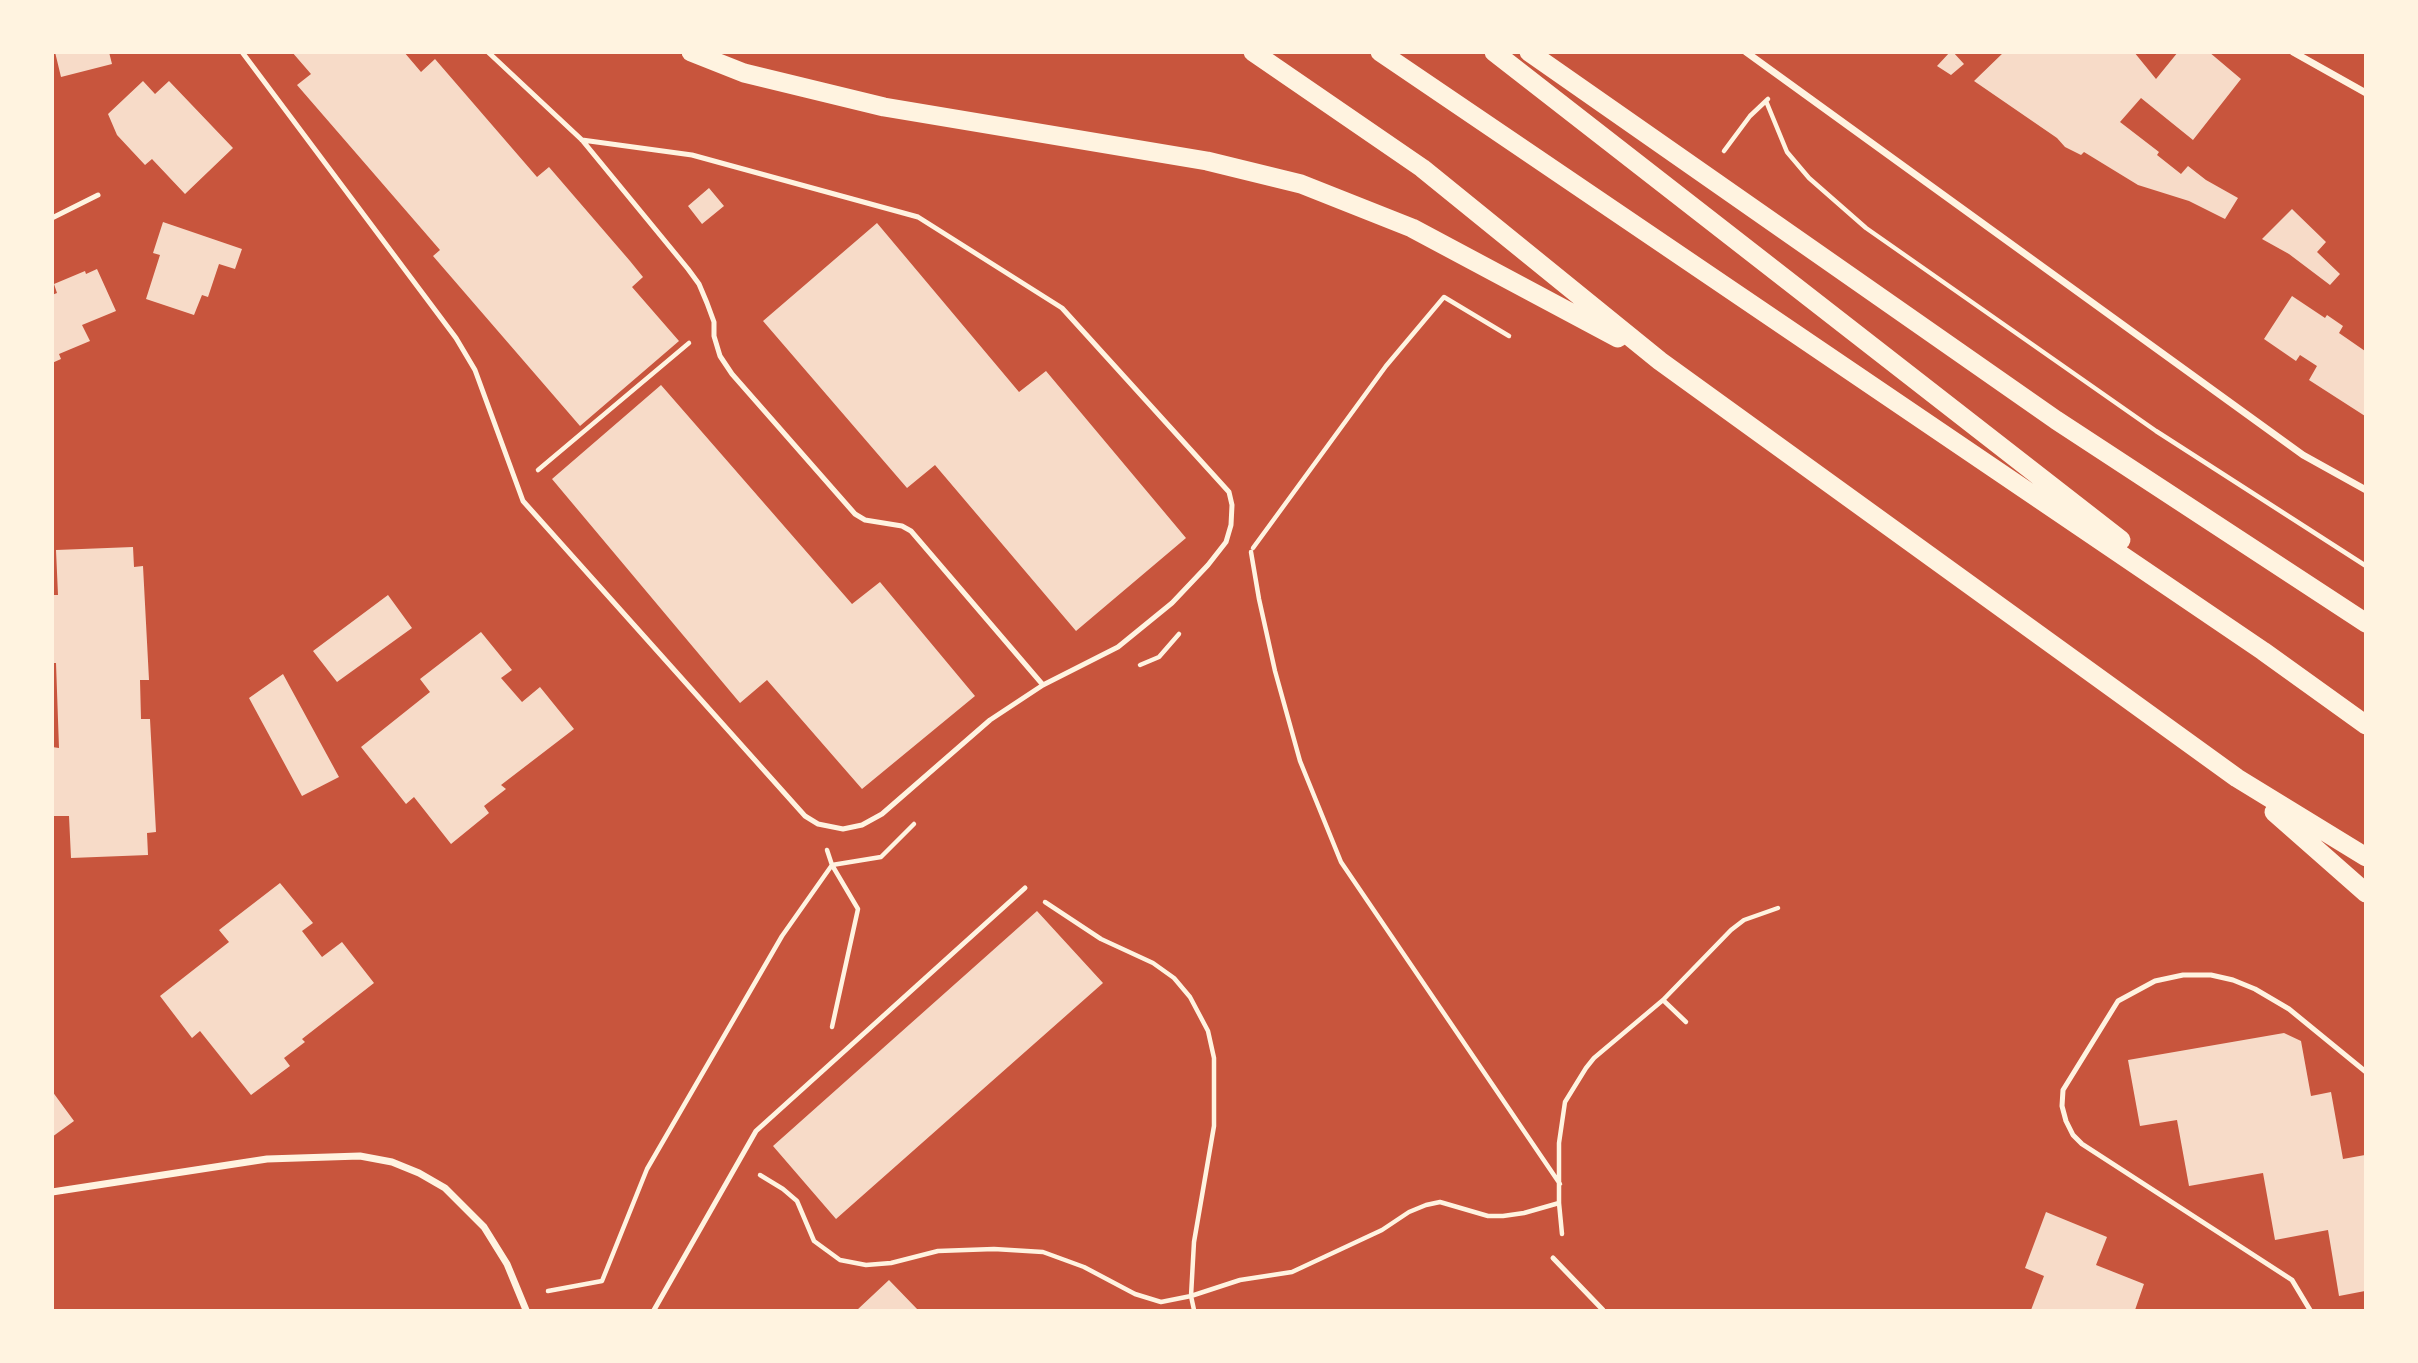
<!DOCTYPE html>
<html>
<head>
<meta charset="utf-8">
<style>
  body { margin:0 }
  #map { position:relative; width:2418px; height:1363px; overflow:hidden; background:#c8553d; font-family:"PT Sans Narrow",sans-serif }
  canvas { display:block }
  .frame { position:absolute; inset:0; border:54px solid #fff3e0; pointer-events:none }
</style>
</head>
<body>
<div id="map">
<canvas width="2418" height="1363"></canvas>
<div class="frame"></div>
</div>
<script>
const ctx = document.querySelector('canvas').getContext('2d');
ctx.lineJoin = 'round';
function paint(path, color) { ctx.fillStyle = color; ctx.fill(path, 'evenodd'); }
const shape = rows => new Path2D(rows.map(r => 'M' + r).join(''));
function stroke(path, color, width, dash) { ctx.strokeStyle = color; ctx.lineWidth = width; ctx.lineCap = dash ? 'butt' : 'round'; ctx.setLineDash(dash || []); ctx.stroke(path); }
paint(shape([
  [55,52,109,52,112,64,61,77],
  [292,52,404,52,421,72,435,59,537,177,549,167,630,261,643,277,632,287,679,341,580,426,433,256,440,250,297,85,311,74],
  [1950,52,1953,52,1964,64,1951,75,1937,66],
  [2004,52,2134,52,2156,79,2178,52,2209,52,2241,79,2193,140,2141,98,2120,122,2159,152,2157,155,2181,174,2188,166,2206,180,2238,198,2225,219,2189,201,2138,185,2084,152,2081,155,2065,147,2057,138,1974,81],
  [143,81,155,94,169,81,233,148,185,194,152,159,145,165,117,135,108,114],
  [709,188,724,206,702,224,688,206],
  [2292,209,2326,242,2317,252,2340,274,2330,285,2289,254,2262,239],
  [163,222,242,249,235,269,219,264,208,297,202,295,194,315,146,299,160,255,153,253],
  [877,223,1019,392,1046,371,1186,538,1076,631,935,465,907,488,763,321],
  [97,269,116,311,82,325,90,341,59,354,61,359,52,363,52,295,57,293,54,284,85,271,86,274],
  [2292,296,2325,318,2327,315,2343,326,2339,333,2365,351,2365,416,2309,380,2317,366,2300,355,2296,361,2264,339],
  [661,385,852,604,880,582,975,696,862,789,767,680,740,703,552,479],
  [133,547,134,567,143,566,149,680,140,680,141,719,150,719,156,832,147,833,148,855,71,858,69,816,54,816,52,791,52,747,59,748,56,663,52,663,52,595,58,595,56,550],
  [388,595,412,628,337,682,313,651],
  [481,632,512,670,501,678,522,702,540,687,574,729,501,785,506,789,484,806,489,813,451,844,414,797,406,804,361,747,430,692,420,679],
  [283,674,339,777,302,796,249,698],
  [280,883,313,923,302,931,322,957,342,942,374,983,302,1039,305,1042,284,1058,290,1066,251,1095,200,1031,192,1038,160,996,229,942,219,930],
  [1037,911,1103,983,836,1219,773,1146],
  [2284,1033,2301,1041,2311,1096,2331,1092,2343,1159,2365,1155,2365,1291,2339,1296,2328,1230,2275,1240,2263,1173,2189,1186,2177,1120,2140,1126,2128,1060],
  [52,1091,74,1121,52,1137],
  [2046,1212,2107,1237,2096,1265,2144,1284,2135,1310,2031,1310,2044,1276,2025,1268],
  [889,1280,918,1310,857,1310]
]), '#f7dbc8');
stroke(shape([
  [1766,101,1787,152,1809,178,1866,228,2156,431,2366,566],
  [1724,151,1750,116,1768,99],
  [538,470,689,343],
  [1253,548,1386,366,1444,297,1509,336],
  [1251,552,1259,599,1275,671,1300,761,1341,862,1560,1184],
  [1140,665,1159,657,1179,634],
  [827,850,832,865,858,909,832,1027],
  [1045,902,1101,939,1153,963,1174,978,1190,997,1208,1031,1214,1058,1214,1126,1194,1242,1191,1296,1194,1310],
  [1663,1000,1686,1022],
  [760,1175,783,1189,797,1201,814,1241,840,1260,866,1265,891,1263,938,1251,994,1249,1043,1252,1084,1267,1135,1294,1161,1302,1191,1296,1240,1280,1292,1272,1382,1230,1409,1212,1426,1205,1440,1202,1488,1216,1503,1216,1524,1213,1559,1203],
  [1562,1234,1559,1203,1559,1143,1565,1102,1586,1068,1594,1058,1663,1000,1731,930,1744,920,1778,908],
  [548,1291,602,1281,647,1169,782,936,832,865,881,857,914,824]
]), '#fff3e0', 4.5);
stroke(shape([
  [242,52,456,338,475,370,523,501,805,816,818,824,843,829,862,825,882,814,990,720,1043,685,1118,647,1172,603,1208,565,1226,542,1231,525,1232,505,1229,492,1062,308,918,217,692,155,582,140],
  [488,52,582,140,688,269,699,284,707,303,714,322,714,336,720,356,732,374,855,514,865,520,902,526,911,531,1043,685],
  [52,218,98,195],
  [1553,1258,1603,1310],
  [654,1310,756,1131,1025,888],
  [2310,1310,2292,1280,2082,1144,2073,1135,2066,1121,2062,1106,2063,1090,2118,1001,2155,981,2183,975,2211,975,2233,980,2255,989,2289,1009,2366,1072]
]), '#fff3e0', 5);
stroke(shape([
  [1746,52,2303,455,2366,490],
  [2293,52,2366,93],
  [52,1192,267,1159,360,1156,392,1162,419,1173,445,1188,484,1227,507,1264,526,1310]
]), '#fff3e0', 7);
stroke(shape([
  [691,52,744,73,884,107,1207,161,1301,184,1412,228,1618,338],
  [1253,52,1422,168,1660,361,2237,778,2366,857],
  [1380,52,2263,651,2366,725],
  [1494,52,2121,540],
  [1529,52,2056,420,2366,623],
  [2274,812,2366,893]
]), '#fff3e0', 19);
</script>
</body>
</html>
